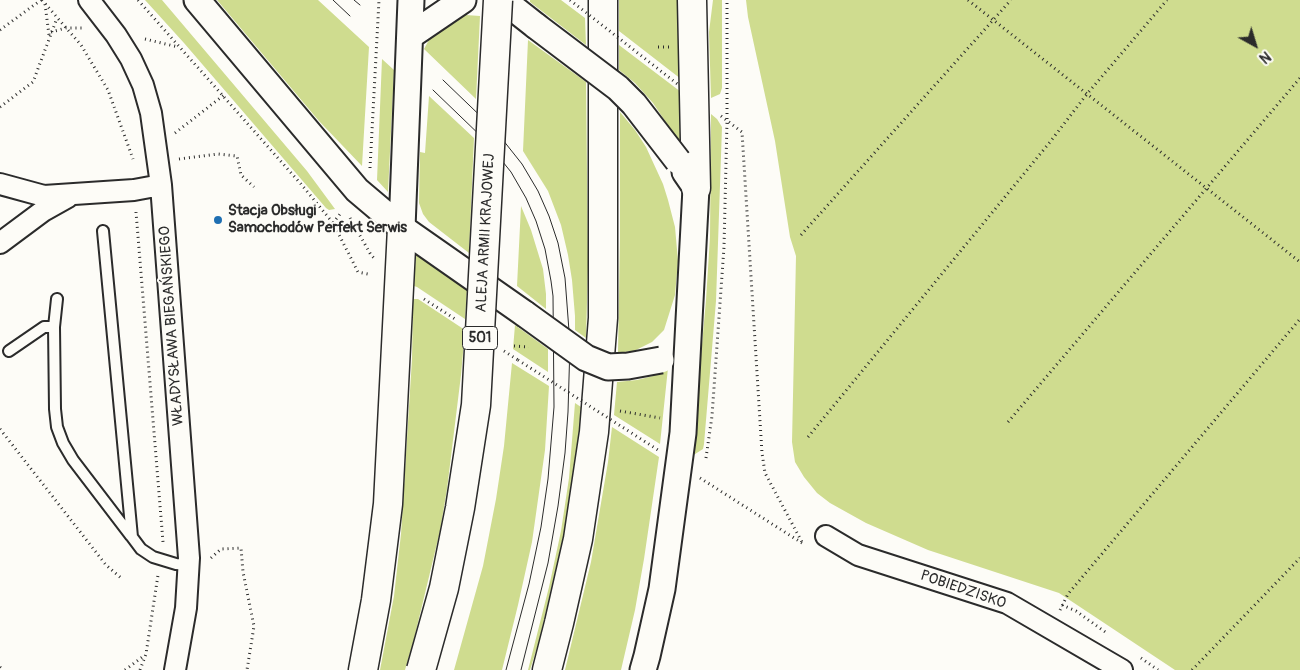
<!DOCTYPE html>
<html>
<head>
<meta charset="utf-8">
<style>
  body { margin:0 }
  #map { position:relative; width:1300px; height:670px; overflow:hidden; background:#fdfcf7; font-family:Pangolin,sans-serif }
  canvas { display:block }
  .north { position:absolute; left:1230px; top:20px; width:50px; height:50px; -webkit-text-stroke:4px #fdfcf7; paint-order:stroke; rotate:141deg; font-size:14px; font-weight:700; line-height:20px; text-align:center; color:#2b2b2b }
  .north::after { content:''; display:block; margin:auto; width:18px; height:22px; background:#2b2b2b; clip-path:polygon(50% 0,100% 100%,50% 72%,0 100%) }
</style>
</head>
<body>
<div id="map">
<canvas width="1300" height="670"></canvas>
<div class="north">N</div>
</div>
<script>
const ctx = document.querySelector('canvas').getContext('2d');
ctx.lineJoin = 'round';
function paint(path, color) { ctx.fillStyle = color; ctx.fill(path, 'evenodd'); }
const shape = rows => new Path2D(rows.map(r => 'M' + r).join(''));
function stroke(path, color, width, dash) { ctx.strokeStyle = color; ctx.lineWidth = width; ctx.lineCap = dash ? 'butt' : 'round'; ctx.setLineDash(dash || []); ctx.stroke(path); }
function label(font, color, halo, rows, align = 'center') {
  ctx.font = font + ' Pangolin,sans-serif'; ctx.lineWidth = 4; ctx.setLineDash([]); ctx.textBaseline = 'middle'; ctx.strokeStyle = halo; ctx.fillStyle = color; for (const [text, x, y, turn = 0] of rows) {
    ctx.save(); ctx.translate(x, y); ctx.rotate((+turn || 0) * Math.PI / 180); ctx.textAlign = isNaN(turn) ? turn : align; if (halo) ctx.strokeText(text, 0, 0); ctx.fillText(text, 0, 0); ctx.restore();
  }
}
paint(shape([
  [145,0,162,0,307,171,335,209,329,210,326,208,184,43],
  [217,0,318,0,369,47,362,166,319,121],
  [530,0,561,0,585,18,586,45,530,2],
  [619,0,677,0,681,79,619,31],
  [713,0,722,0,722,88,720,94,711,98,709,32],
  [746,0,1300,0,1300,670,1175,670,1059,593,928,550,866,523,830,503,817,493,804,477,795,462,792,442,796,256,790,237,775,141,748,17],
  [466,15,480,16,476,99,424,49,431,36,458,17],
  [528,40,586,82,588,265,586,338,575,330,575,316,572,280,568,255,561,225,548,191,523,151],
  [619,45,681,92,681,145,653,103,635,83,619,70],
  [382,59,394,70,388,192,377,180],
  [429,96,474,138,469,253,429,222,423,214,419,203,420,152,425,153],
  [620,112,635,130,646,147,663,184,668,200,675,227,678,261,675,295,664,330,652,342,634,351,624,352,618,352,620,240],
  [711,114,717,119,722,127,716,301,704,444,703,449,692,456,706,300,710,237],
  [521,206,531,230,543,269,546,294,546,309,517,286],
  [416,252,467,289,465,319,417,287,414,286],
  [413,299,418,299,465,330,461,375,447,489,440,531,414,639,405,670,380,670,394,596,401,534,412,359],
  [515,325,548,349,548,372,513,349],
  [512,363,549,386,545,450,532,542,518,605,502,670,454,670,483,566,496,499,504,446],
  [668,368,660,444,614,415,617,382,637,380,653,376],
  [575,403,581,407,579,431,564,532,539,641,530,670,528,670,549,587,561,531,569,478],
  [612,427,659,457,644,559,635,610,621,670,565,670,591,562,608,462]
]), '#cfdc8f');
const service = shape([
  [103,231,132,537,141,549,153,557,176,564,189,565],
  [57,299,54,327,55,409,57,427,63,443,73,460,131,536],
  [9,351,44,327,54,327]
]);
const minor = shape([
  [89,0,116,35,131,59,143,85,151,113,161,185,189,558,186,608,175,670],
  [0,184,44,196,134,190,161,185],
  [0,243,43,211,68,197],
  [826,536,858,555,1007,603,1122,670]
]);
const tertiary = shape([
  [197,0,357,190,402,228,525,314],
  [503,0,536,26],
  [410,36,463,0],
  [402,228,411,0],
  [643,670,647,656,662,589,683,433,696,188,685,172]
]);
const primary = shape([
  [692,0,696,188],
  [363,670,376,600,388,504,402,228],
  [547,670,559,623,578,539,594,432,603,318,603,0]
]);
stroke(service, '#2b2b2b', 14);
stroke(minor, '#2b2b2b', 24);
stroke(tertiary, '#2b2b2b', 29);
stroke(primary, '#2b2b2b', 31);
stroke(shape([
  [42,0,81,45,108,90,133,159],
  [138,0,301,184,333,223,358,272,368,274],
  [968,0,1300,262],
  [45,4,49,35],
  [0,30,41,0],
  [51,32,66,28,83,28],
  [145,39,178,47],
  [658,47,669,47],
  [0,107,33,82,57,18],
  [721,116,742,132,762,453,765,473,803,544],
  [175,133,224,95],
  [179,159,218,154,237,156,241,175,254,187],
  [370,168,379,0],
  [136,212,163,542],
  [350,218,371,255,375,259],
  [333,223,340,214],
  [801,235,1011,0],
  [424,299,455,319],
  [514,346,529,347],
  [504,351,518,360],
  [620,411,660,418],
  [1008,422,1300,78],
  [0,429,106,565,121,578],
  [808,437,1050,142,1087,94,1167,0],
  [706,458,712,416,724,247,727,121,727,0],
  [700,478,802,543],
  [211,558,221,549,241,548,243,572,254,626,247,670],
  [1062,605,1076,611,1108,634],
  [1060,610,1068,594,1300,319],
  [1141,658,1158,670],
  [0,667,3,670],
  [125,670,145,655],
  [140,670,146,654,158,575],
  [1192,670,1300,558]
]), '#2b2b2b', 3, [1, 4]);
stroke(service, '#fdfcf7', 10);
stroke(minor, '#fdfcf7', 20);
stroke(tertiary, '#fdfcf7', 25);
stroke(primary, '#fdfcf7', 28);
stroke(shape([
  [333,0,350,16],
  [354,0,360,5],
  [443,80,495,130,522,164,538,191,549,216,558,243,565,278,570,344,568,412,565,453,558,506,548,563,521,670],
  [433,90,486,141,511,172,526,198,536,221,545,249,551,281,553,296,554,407,548,479,541,527,529,584,506,670]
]), '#2b2b2b', 1);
const tertiaryBridge = shape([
  [536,26,618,88,634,104,678,161],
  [525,314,586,358,608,367,628,366,661,360]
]);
const primaryBridge = shape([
  [421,670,444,588,460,508,476,405,498,0]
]);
stroke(tertiaryBridge, '#2b2b2b', 29, []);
stroke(primaryBridge, '#2b2b2b', 31, []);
stroke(shape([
  [570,0,680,86],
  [518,360,658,450]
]), '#2b2b2b', 3, [1, 4]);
stroke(tertiaryBridge, '#fdfcf7', 25);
stroke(primaryBridge, '#fdfcf7', 28);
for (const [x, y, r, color] of [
  [218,220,5,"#1f6fb2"]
]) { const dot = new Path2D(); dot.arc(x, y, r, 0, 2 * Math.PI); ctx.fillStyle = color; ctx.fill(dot); stroke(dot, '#fdfcf7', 2); }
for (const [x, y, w] of [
  [480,338,35]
]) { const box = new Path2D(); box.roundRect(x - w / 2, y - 11.5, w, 23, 4); ctx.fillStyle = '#fdfcf7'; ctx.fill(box); stroke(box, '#2b2b2b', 1); }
label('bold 14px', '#2b2b2b', null, [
  ["501",480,338]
]);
label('bold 15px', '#2b2b2b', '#fdfcf7', [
  ["Stacja Obsługi",228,211],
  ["Samochodów Perfekt Serwis",228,228]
], 'left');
label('15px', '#2b2b2b', '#fdfcf7', [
  ["ALEJA ARMII KRAJOWEJ",486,233,-87],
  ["WŁADYSŁAWA BIEGAŃSKIEGO",172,326,-94],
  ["POBIEDZISKO",963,590,19]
]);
</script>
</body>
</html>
